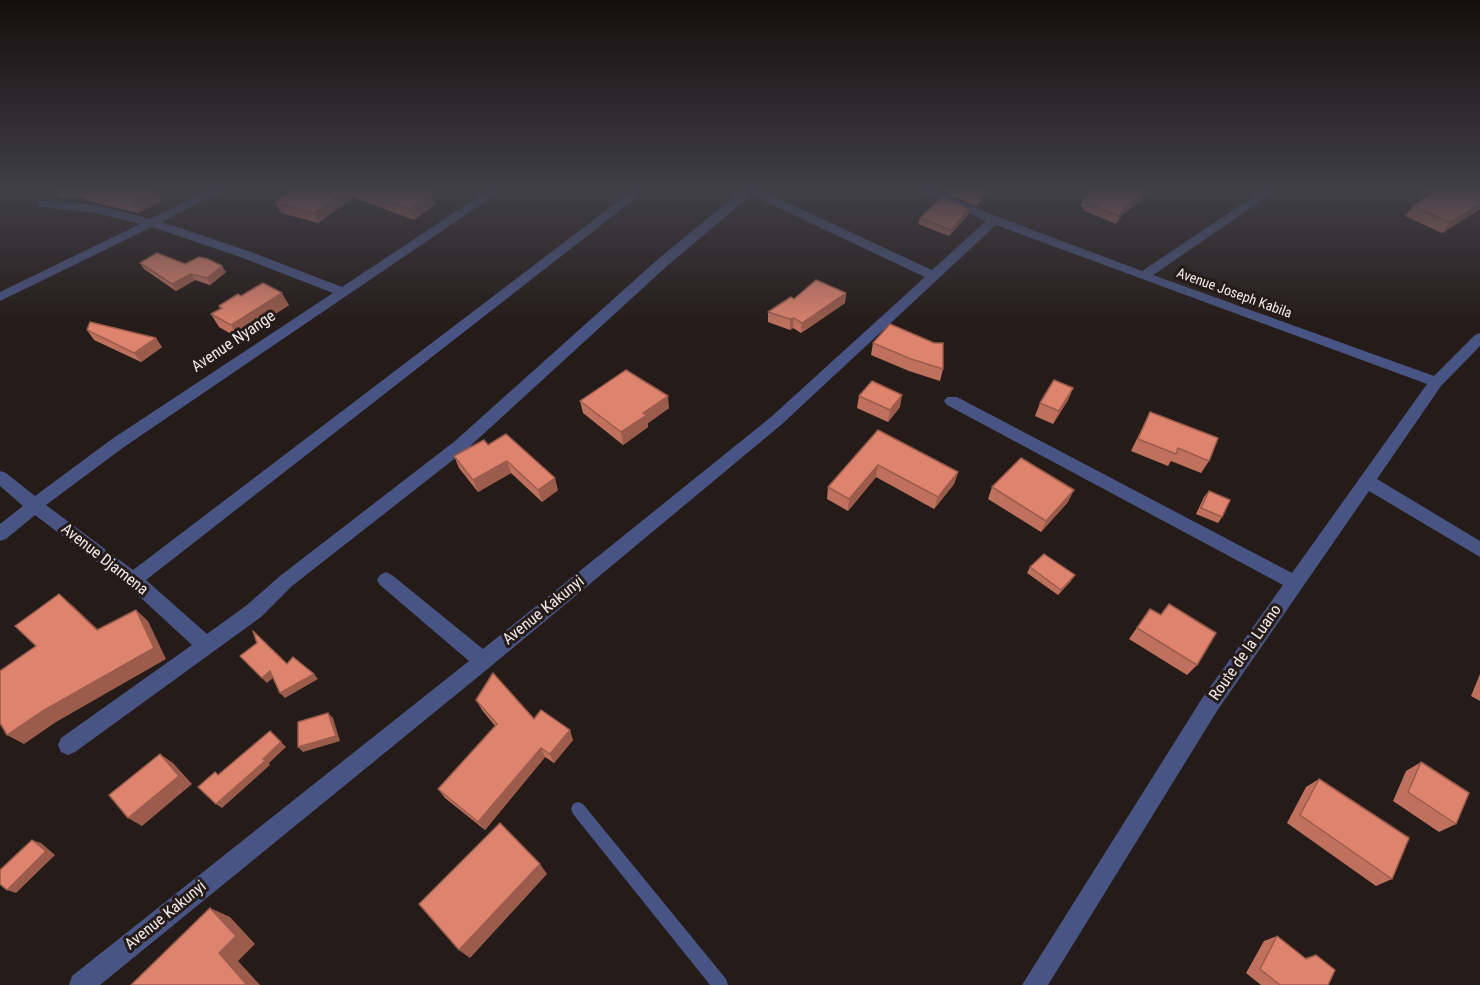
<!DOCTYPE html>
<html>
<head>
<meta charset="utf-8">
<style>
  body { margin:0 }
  canvas { display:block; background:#251b18 }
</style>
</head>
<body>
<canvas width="1480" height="985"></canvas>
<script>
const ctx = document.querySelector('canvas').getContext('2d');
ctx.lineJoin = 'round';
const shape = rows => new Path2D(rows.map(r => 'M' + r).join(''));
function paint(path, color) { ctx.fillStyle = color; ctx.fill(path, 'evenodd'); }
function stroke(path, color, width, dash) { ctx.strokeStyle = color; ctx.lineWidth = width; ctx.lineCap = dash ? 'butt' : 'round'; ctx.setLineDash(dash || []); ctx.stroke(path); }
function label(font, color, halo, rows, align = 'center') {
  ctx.font = font + ' "Roboto Condensed",sans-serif'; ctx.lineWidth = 6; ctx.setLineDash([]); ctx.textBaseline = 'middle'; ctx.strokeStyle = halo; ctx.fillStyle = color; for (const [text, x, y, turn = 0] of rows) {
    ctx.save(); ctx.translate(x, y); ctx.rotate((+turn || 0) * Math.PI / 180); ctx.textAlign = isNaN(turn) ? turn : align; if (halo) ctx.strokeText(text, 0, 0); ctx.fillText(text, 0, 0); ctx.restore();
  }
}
paint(shape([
  [578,802,583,804,726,979,728,985,710,985,573,814,571,809,573,804,578,802]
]), '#485483');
paint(shape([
  [209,190,224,190,162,222,251,252,342,287,488,190,502,190,124,447,46,505,133,570,633,190,646,190,146,580,207,634,247,605,280,576,455,441,657,260,742,190,760,190,932,270,986,221,916,190,932,190,998,217,1142,271,1263,190,1277,190,1153,275,1434,376,1475,335,1480,333,1480,346,1441,386,1377,479,1480,541,1480,557,1369,491,1217,711,1048,985,1022,985,1203,697,1283,585,947,405,944,401,947,397,957,397,1292,573,1427,384,996,225,781,425,490,667,100,985,69,985,72,976,469,661,380,585,377,580,380,575,386,572,392,575,483,649,771,417,925,277,751,195,667,266,467,449,292,586,261,617,75,752,68,755,61,752,58,745,61,738,192,645,127,585,35,515,6,539,0,541,0,524,23,506,0,486,0,471,6,473,35,496,112,439,333,293,243,258,152,227,0,301,0,292,140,224,96,213,42,207,38,206,38,200,96,205,150,219,209,190]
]), '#485483');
paint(shape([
  [54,190,155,190,162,201,138,213,92,202,83,198,59,197],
  [292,190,423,190,435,204,414,220,350,196,351,199,318,223,281,213,276,203],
  [946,190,987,190,985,195,976,206,949,195,950,192],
  [1422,190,1480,190,1480,209,1442,233,1405,216,1413,206,1429,195,1421,192],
  [1145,192,1141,201,1122,215,1116,224,1083,210,1084,208,1080,206,1083,198],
  [969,209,968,215,949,236,918,224,920,218],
  [140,263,185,264,226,272,210,285,195,280,176,291,144,269],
  [846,293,845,303,801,333,793,328,790,330,768,322,768,312,794,299],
  [241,296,289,305,238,338,219,327,211,314,220,309,219,306],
  [87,330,162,347,141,362,94,340],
  [873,343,943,369,940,381,909,371,871,355],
  [1073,388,1068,400,1053,424,1035,416,1040,403],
  [859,396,900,407,888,422,857,408],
  [580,401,669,408,648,423,648,427,623,445,583,413],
  [1150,412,1209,461,1201,473,1171,461,1168,466,1131,451],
  [878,430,958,472,954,484,934,509,876,477,848,511,827,499,828,487],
  [488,445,558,490,542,502,511,473,478,492,459,468,454,456],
  [992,487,1068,502,1041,532,988,499],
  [1209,491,1222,517,1218,523,1196,514,1204,497],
  [1030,567,1071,581,1058,595,1027,573],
  [1169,604,1197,665,1187,675,1129,639,1150,609,1160,615],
  [1480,674,1480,701,1471,696],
  [476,700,534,719,573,740,554,763,545,757,485,830,445,798,438,789,495,726,482,710],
  [1421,762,1456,824,1439,832,1393,801,1406,771],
  [1319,779,1392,879,1376,886,1287,823,1306,787],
  [1277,936,1305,958,1316,955,1328,985,1261,985,1246,973,1264,941]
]), '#bf715e');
paint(shape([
  [155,190,162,201,138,213,131,203],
  [346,190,347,190,351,199,318,223,314,213],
  [983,190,987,190,985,195,976,206,979,194],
  [1145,192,1141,201,1122,215,1116,224,1119,216,1125,207],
  [431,193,435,204,414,220,410,209],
  [1480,204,1480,209,1442,233,1450,222],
  [969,209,968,215,949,236,951,230],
  [222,266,226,272,210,285,207,278],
  [191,274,195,280,176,291,172,284],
  [282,293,289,305,238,338,231,325],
  [846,293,845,303,801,333,802,323],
  [794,318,793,328,790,330,790,319],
  [156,338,162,347,141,362,134,353],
  [1073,388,1068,400,1053,424,1059,411],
  [902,395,900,407,888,422,890,410],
  [668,396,669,408,648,423,648,427,623,445,621,432,643,413],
  [507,461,511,473,478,492,473,480],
  [878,465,876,477,848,511,849,499],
  [958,472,954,484,934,509,938,497],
  [555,478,558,490,542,502,538,490],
  [1074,490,1068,502,1041,532,1046,521],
  [1075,575,1071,581,1058,595,1061,590],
  [59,594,72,605,110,641,97,630],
  [136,610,148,621,166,659,56,722,24,744,7,735],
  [270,671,275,676,267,683,262,678],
  [314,674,318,679,285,698,280,693],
  [328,713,333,718,340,741,303,752,298,747],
  [570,730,573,740,554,763,550,754],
  [270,731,286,747,269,763,270,765,222,808,216,804,263,759],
  [541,748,545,757,485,830,478,822],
  [160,754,173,763,192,784,142,826,128,818],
  [32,840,41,843,55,855,16,893,7,890],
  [540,864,547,874,470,958,459,950],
  [210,908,230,917,255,944,238,961,260,985,247,985,219,953]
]), '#9b5c4c');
const building = shape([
  [82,190,155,190,131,203,82,190],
  [292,190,346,190,314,213,276,203,292,190],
  [360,190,423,190,431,193,410,209,360,190],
  [969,190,983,190,979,194,969,190],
  [1092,190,1140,190,1145,192,1125,207,1119,216,1086,202,1089,200,1083,198,1092,190],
  [1436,190,1480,190,1480,204,1450,222,1413,206,1436,190],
  [942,197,969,209,951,230,920,218,942,197],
  [157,253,185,264,199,257,208,259,222,266,207,278,191,274,172,284,140,263,157,253],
  [816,280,846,293,802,323,794,318,790,319,768,312,791,297,794,299,816,280],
  [263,283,282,293,231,325,211,314,222,308,219,306,238,294,241,296,263,283],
  [90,322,156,338,134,353,87,330,90,322],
  [890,324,934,343,943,343,943,369,911,359,873,343,890,324],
  [626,370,668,396,643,413,647,415,621,432,580,401,626,370],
  [1054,380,1073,388,1059,411,1040,403,1054,380],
  [872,381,902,395,890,410,859,396,872,381],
  [1150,412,1218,438,1209,461,1178,448,1176,454,1138,439,1150,412],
  [878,430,958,472,938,497,878,465,849,499,828,487,878,430],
  [506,434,555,478,538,490,507,461,473,480,454,456,484,440,488,445,506,434],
  [1021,458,1074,490,1046,521,992,487,1021,458],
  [1209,491,1230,500,1222,517,1201,508,1209,491],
  [1044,554,1075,575,1061,590,1030,567,1044,554],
  [59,594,97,630,136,610,154,648,41,712,7,735,0,723,0,671,36,646,15,626,59,594],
  [1169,604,1216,633,1197,665,1137,628,1150,609,1161,615,1169,604],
  [253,631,287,664,293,657,314,674,280,693,270,671,262,678,240,656,257,643,253,631],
  [493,673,534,719,541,710,570,730,550,754,541,748,478,822,438,789,497,724,476,700,493,673],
  [328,713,336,736,298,747,298,722,328,713],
  [270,731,281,742,263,759,265,761,216,804,198,787,215,772,218,775,270,731],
  [160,754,179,776,128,818,109,795,160,754],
  [1421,762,1469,793,1456,824,1408,792,1421,762],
  [1319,779,1409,838,1392,879,1300,815,1319,779],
  [500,823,540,864,459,950,419,904,500,823],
  [32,840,46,851,7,890,0,884,0,870,32,840],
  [210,908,236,936,219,953,247,985,131,985,210,908],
  [1277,936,1306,959,1316,955,1335,970,1328,985,1280,985,1260,969,1277,936]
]);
paint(building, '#de836d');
stroke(building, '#9b5c4c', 1.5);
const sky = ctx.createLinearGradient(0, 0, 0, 328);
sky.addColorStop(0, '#140f0d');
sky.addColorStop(0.58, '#403f48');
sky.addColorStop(1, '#403f4800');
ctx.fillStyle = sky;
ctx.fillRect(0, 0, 1480, 328);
label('14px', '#f2eae9', '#251b18', [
  ["Avenue Joseph Kabila",1234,294,20]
]);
label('16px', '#f2eae9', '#251b18', [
  ["Avenue Nyange",234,342,-34],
  ["Avenue Djamena",104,560,38],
  ["Avenue Kakunyi",544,611,-39],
  ["Route de la Luano",1246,653,-55],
  ["Avenue Kakunyi",166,916,-39]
]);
</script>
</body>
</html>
